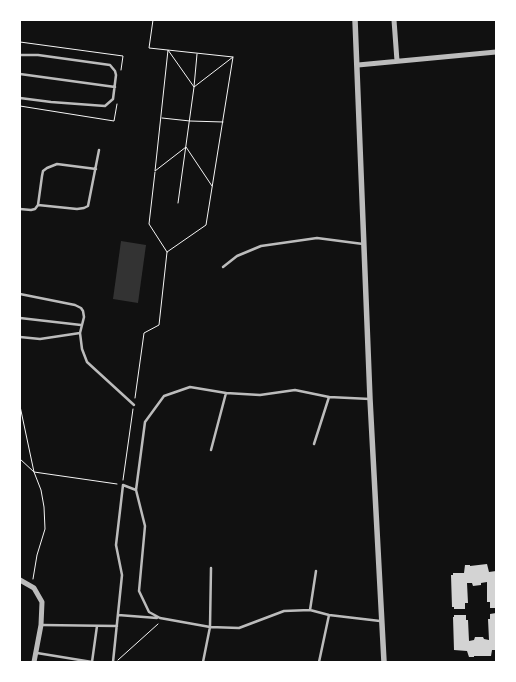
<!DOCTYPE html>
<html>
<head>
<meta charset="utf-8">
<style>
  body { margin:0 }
  #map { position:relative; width:516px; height:682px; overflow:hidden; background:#111; font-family:"Golos Text",sans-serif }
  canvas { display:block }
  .frame { position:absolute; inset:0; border:21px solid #fff; pointer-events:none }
</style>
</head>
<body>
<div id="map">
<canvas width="516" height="682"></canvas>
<div class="frame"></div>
</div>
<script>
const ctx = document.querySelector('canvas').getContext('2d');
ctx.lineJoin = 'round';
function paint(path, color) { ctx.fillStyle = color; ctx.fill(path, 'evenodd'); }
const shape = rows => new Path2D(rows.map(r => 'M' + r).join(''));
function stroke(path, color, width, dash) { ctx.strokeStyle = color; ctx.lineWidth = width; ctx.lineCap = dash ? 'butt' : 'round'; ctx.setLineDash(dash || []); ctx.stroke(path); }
paint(shape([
  [121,241,146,245,138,303,113,299]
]), '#333');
paint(shape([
  [487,564,489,572,496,571,496,608,490,608,490,602,487,602,487,582,481,583,481,585,473,586,472,583,467,583,468,603,465,603,465,609,454,609,454,607,452,607,451,575,453,575,453,573,464,573,465,565,470,565,470,566],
  [496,613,496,650,492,650,491,656,474,656,474,657,469,657,467,651,454,650,453,617,454,617,454,615,466,615,466,620,468,620,469,641,474,640,475,637,483,637,484,639,489,640,488,619,490,619,490,614]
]), '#d3d3d3');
stroke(shape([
  [20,42,123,56,121,70],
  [20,106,114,121,117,104],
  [162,118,190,121,223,122],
  [155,172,149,224,167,252],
  [212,186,186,147,155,171,168,50,194,87,233,57],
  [178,203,194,87,197,54],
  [135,398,144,333,159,325,167,252,206,225,233,57,149,48,153,20],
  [20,406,34,472,117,484],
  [20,459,34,472,41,490,44,507,45,529,37,555,33,579],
  [123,480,133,409],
  [118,660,158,624]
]), '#f5f5f5', 1);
stroke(shape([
  [20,55,38,55,110,65,115,71,116,75,113,99,105,106,51,102,20,98],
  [20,74,115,87],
  [38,205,77,209,84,208,88,206,99,150],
  [20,209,31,210,35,209,38,205,42,176,43,171,47,168,57,164,96,169],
  [223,267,237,256,261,246,317,238,363,244],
  [20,294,75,305,81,308,83,311,84,317,80,333,82,349,87,362,134,405],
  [20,318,81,325],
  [20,337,40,339,80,333],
  [370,399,329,397,295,390,260,395,226,393,190,387,164,396,145,422,136,490,145,526,139,591,149,612,160,618,210,627,239,628,284,611,310,610,329,615,380,621],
  [314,444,329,397],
  [211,450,226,393],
  [310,610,316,571],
  [118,615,157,618],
  [42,625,117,626],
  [37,653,92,662],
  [92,662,97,626],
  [113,662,122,575,116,545,123,485,136,490],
  [203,662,210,627,211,568],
  [319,662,329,615]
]), '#bcbcbc', 2.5);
stroke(shape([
  [394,20,397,61],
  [358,65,496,52],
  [20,580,34,588,42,602,41,625,34,662]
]), '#bcbcbc', 5);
stroke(shape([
  [355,20,370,399,384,662]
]), '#bcbcbc', 5.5);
</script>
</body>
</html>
